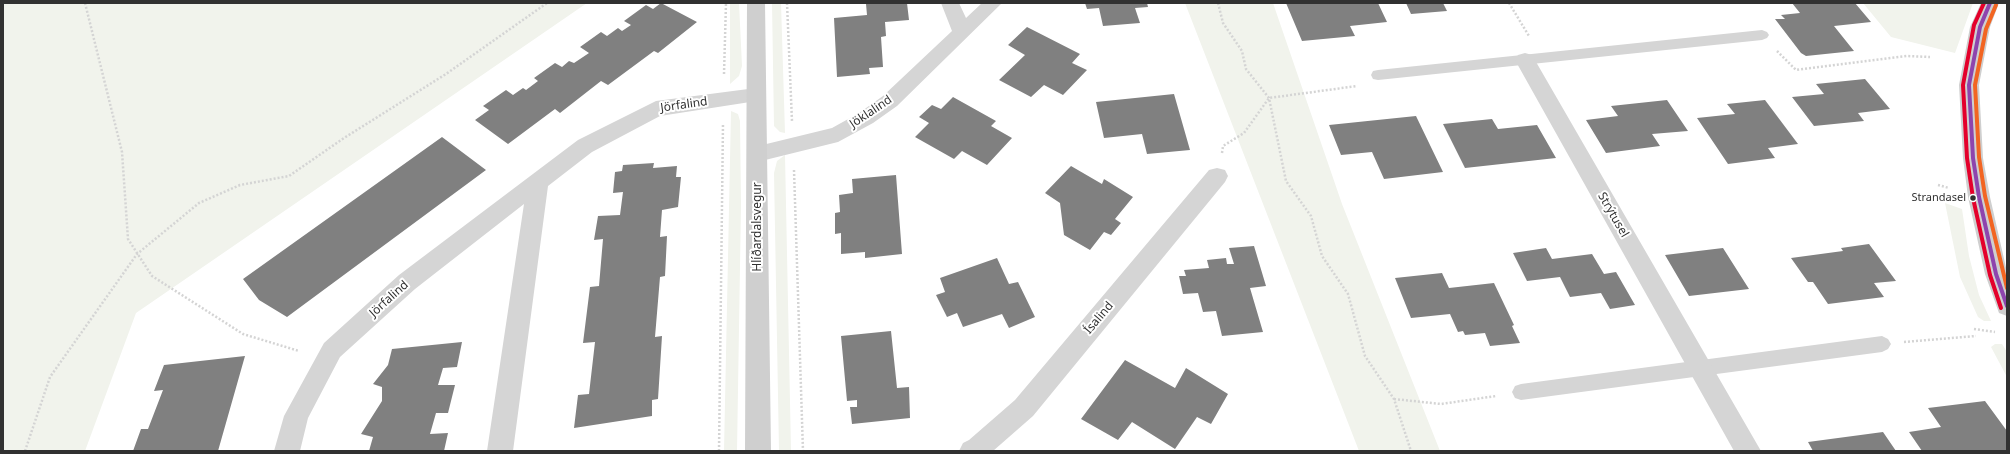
<!DOCTYPE html>
<html>
<head>
<meta charset="utf-8">
<style>
  body { margin:0 }
  #map { position:relative; width:2010px; height:454px; overflow:hidden; background:#fff; font-family:"Noto Sans",sans-serif }
  canvas { display:block }
  .frame { position:absolute; inset:0; border:4px solid #313131; pointer-events:none }
</style>
</head>
<body>
<div id="map">
<canvas width="2010" height="454"></canvas>
<div class="frame"></div>
</div>
<script>
const ctx = document.querySelector('canvas').getContext('2d');
ctx.lineJoin = 'round';
function paint(path, color) { ctx.fillStyle = color; ctx.fill(path, 'evenodd'); }
const shape = rows => new Path2D(rows.map(r => 'M' + r).join(''));
function stroke(path, color, width, dash) { ctx.strokeStyle = color; ctx.lineWidth = width; ctx.lineCap = dash ? 'butt' : 'round'; ctx.setLineDash(dash || []); ctx.stroke(path); }
function label(font, color, halo, rows, align = 'center') {
  ctx.font = font + ' "Noto Sans",sans-serif'; ctx.lineWidth = 4; ctx.setLineDash([]); ctx.textBaseline = 'middle'; ctx.strokeStyle = halo; ctx.fillStyle = color; for (const [text, x, y, turn = 0] of rows) {
    ctx.save(); ctx.translate(x, y); ctx.rotate((+turn || 0) * Math.PI / 180); ctx.textAlign = isNaN(turn) ? turn : align; if (halo) ctx.strokeText(text, 0, 0); ctx.fillText(text, 0, 0); ctx.restore();
  }
}
paint(shape([
  [3,3,587,3,136,313,85,451,3,451],
  [730,3,739,3,742,66,739,76,730,84],
  [772,3,781,3,785,133,780,132,774,126],
  [1185,3,1273,3,1342,204,1440,451,1359,451],
  [1863,3,1973,3,1955,53,1891,37],
  [731,111,738,114,740,121,741,205,737,451,724,451],
  [785,155,791,451,779,451,774,173,777,161],
  [1945,203,1962,209,1969,256,1979,295,1991,321,1984,321,1978,317,1960,277],
  [1995,344,2002,344,2007,352,2007,377,1991,347]
]), '#f1f3ec');
paint(shape([
  [661,3,697,22,658,53,654,51,608,85,601,81,560,113,555,109,508,144,475,120,489,110,483,106,506,90,513,95,523,88,526,90,538,81,534,78,555,63,562,67,569,61,574,63,589,53,580,47,601,32,607,36,618,28,622,31,631,25,624,21,646,5,653,9],
  [878,3,907,3,909,20,885,22,886,36,881,37,883,67,869,68,870,74,837,77,834,18,867,15,866,4],
  [1085,3,1147,3,1148,7,1135,8,1140,23,1103,26,1099,8,1087,9],
  [1286,3,1378,3,1387,22,1350,26,1355,36,1302,41],
  [1406,3,1443,3,1447,11,1411,14],
  [1792,3,1855,3,1871,22,1834,26,1854,51,1806,56,1801,53,1775,19,1785,19,1781,15,1800,13],
  [1027,27,1080,54,1072,63,1087,70,1063,95,1044,85,1031,97,999,80,1025,55,1008,45],
  [1865,79,1890,109,1858,113,1864,121,1814,126,1792,97,1824,94,1816,84],
  [1174,94,1190,150,1147,154,1142,134,1104,138,1096,102],
  [953,97,996,121,991,126,1012,138,987,165,962,151,954,159,915,137,929,123,919,117,932,105,941,109],
  [1667,100,1688,131,1652,134,1660,146,1606,153,1586,120,1618,116,1611,106],
  [1765,100,1798,144,1768,148,1775,158,1728,164,1697,118,1735,114,1727,104],
  [1416,116,1443,172,1384,179,1372,152,1341,155,1329,125],
  [1492,119,1498,129,1537,125,1556,158,1465,168,1443,124],
  [442,137,486,170,287,317,259,300,243,279],
  [654,163,653,168,677,166,676,177,681,177,678,207,662,210,660,237,667,236,665,276,660,277,655,337,662,336,658,399,652,400,652,416,574,428,578,395,589,394,595,342,583,343,590,287,599,286,603,239,594,240,598,216,620,215,623,192,613,193,615,172,622,171,623,165],
  [1071,166,1102,184,1104,179,1133,197,1115,219,1121,223,1111,235,1104,232,1090,250,1064,235,1060,203,1045,193],
  [896,175,902,254,865,258,865,252,841,254,841,233,835,234,835,213,840,212,839,195,853,193,852,179],
  [1869,244,1896,281,1874,283,1884,297,1828,304,1813,282,1808,282,1791,258,1843,251,1841,248],
  [1254,246,1266,286,1250,288,1263,332,1222,336,1216,311,1203,312,1198,293,1183,294,1179,276,1186,276,1184,270,1209,268,1207,260,1226,258,1227,264,1234,264,1229,248],
  [1546,248,1552,259,1592,254,1604,274,1616,272,1635,305,1610,309,1601,293,1570,297,1560,277,1527,281,1513,253],
  [1723,248,1749,289,1689,296,1665,255],
  [997,258,1009,284,1018,282,1035,317,1009,328,1002,314,963,327,957,313,947,317,936,295,945,292,940,278],
  [1442,273,1449,288,1494,283,1514,325,1512,326,1520,343,1490,346,1485,333,1465,335,1463,331,1458,332,1450,314,1411,318,1395,278],
  [891,331,897,388,909,387,910,418,852,424,850,407,857,407,857,400,847,401,841,336],
  [462,342,457,367,443,368,438,385,455,385,448,413,436,413,430,434,448,433,444,451,369,451,373,437,361,434,382,401,382,387,373,384,388,365,392,349],
  [245,356,218,451,133,451,141,429,148,429,163,390,154,391,164,365],
  [1125,360,1175,388,1186,368,1228,394,1211,424,1197,417,1175,449,1132,422,1118,440,1081,419],
  [1985,401,2007,431,2007,451,1922,451,1909,432,1941,427,1928,408],
  [1883,432,1896,451,1813,451,1808,442]
]), '#808080');
stroke(shape([
  [85,3,122,152,128,239,152,276,243,334,299,351],
  [787,3,792,121],
  [1218,3,1223,23,1242,51,1246,69,1269,98,1286,181,1311,216,1322,256,1348,294,1365,356,1394,399,1411,451],
  [1509,3,1529,36],
  [1777,51,1796,70,1907,56,1930,57],
  [724,74,726,3],
  [1222,153,1223,146,1244,133,1269,98,1357,86],
  [794,170,803,451],
  [1938,185,1949,188],
  [1974,329,1995,332],
  [1904,342,1976,336],
  [1394,399,1441,404,1496,396],
  [25,451,50,377,137,254,199,203,240,185,289,176,344,138,446,74,547,3],
  [719,451,723,123]
]), '#d4d4d4', 2.5, [2, 2]);
paint(shape([
  [1762,30,1767,32,1769,35,1767,38,1762,40,1378,80,1373,79,1371,75,1373,71,1378,70,1762,30],
  [1882,336,1888,339,1891,344,1888,349,1882,352,1521,400,1515,398,1512,392,1515,386,1521,384,1882,336]
]), '#d5d5d5');
paint(shape([
  [941,3,959,3,966,18,982,3,1002,3,897,106,873,123,838,142,757,162,750,160,747,154,750,148,832,128,859,113,883,96,952,31,941,3],
  [1525,53,1532,55,1761,451,1734,451,1515,60,1518,55,1525,53],
  [756,88,763,90,766,95,763,100,660,116,592,152,548,186,513,451,487,451,524,204,415,289,340,357,308,418,300,451,274,451,284,416,324,343,399,275,578,140,656,101,756,88],
  [1217,168,1225,170,1228,176,1225,182,1033,416,993,451,959,451,963,443,969,440,1015,400,1209,170,1217,168]
]), '#d5d5d5');
paint(shape([
  [747,3,765,3,771,451,745,451,747,3],
  [1981,3,1999,3,1990,27,1979,85,1983,158,1990,197,2007,272,2007,316,1999,313,1985,274,1968,197,1963,158,1959,85,1970,27,1981,3]
]), '#cfcfcf');
stroke(shape([
  [1990,3,1980,27,1969,85,1973,158,1979,197,1996,274,2007,306]
]), '#8e44ad', 4);
stroke(shape([
  [1984,3,1974,25,1963,85,1967,158,1973,198,1990,275,2001,308]
]), '#e4002b', 4);
stroke(shape([
  [1996,5,1986,29,1975,85,1979,157,1985,196,2007,288]
]), '#f26522', 4);
for (const [x, y, r, color] of [
  [1973,198,3.5,"#313131"]
]) { const dot = new Path2D(); dot.arc(x, y, r, 0, 2 * Math.PI); ctx.fillStyle = color; ctx.fill(dot); stroke(dot, '#fff', 1.5); }
label('11px', '#313131', '#fff', [
  ["Strandasel",1966,198]
], 'right');
label('12px', '#313131', '#fff', [
  ["Jörfalind",684,105,-8],
  ["Jöklalind",871,112,-34],
  ["Strýtusel",1613,215,60],
  ["Hlíðardalsvegur",758,227,-90],
  ["Jörfalind",389,299,-42],
  ["Ísalind",1099,318,-50]
]);
</script>
</body>
</html>
